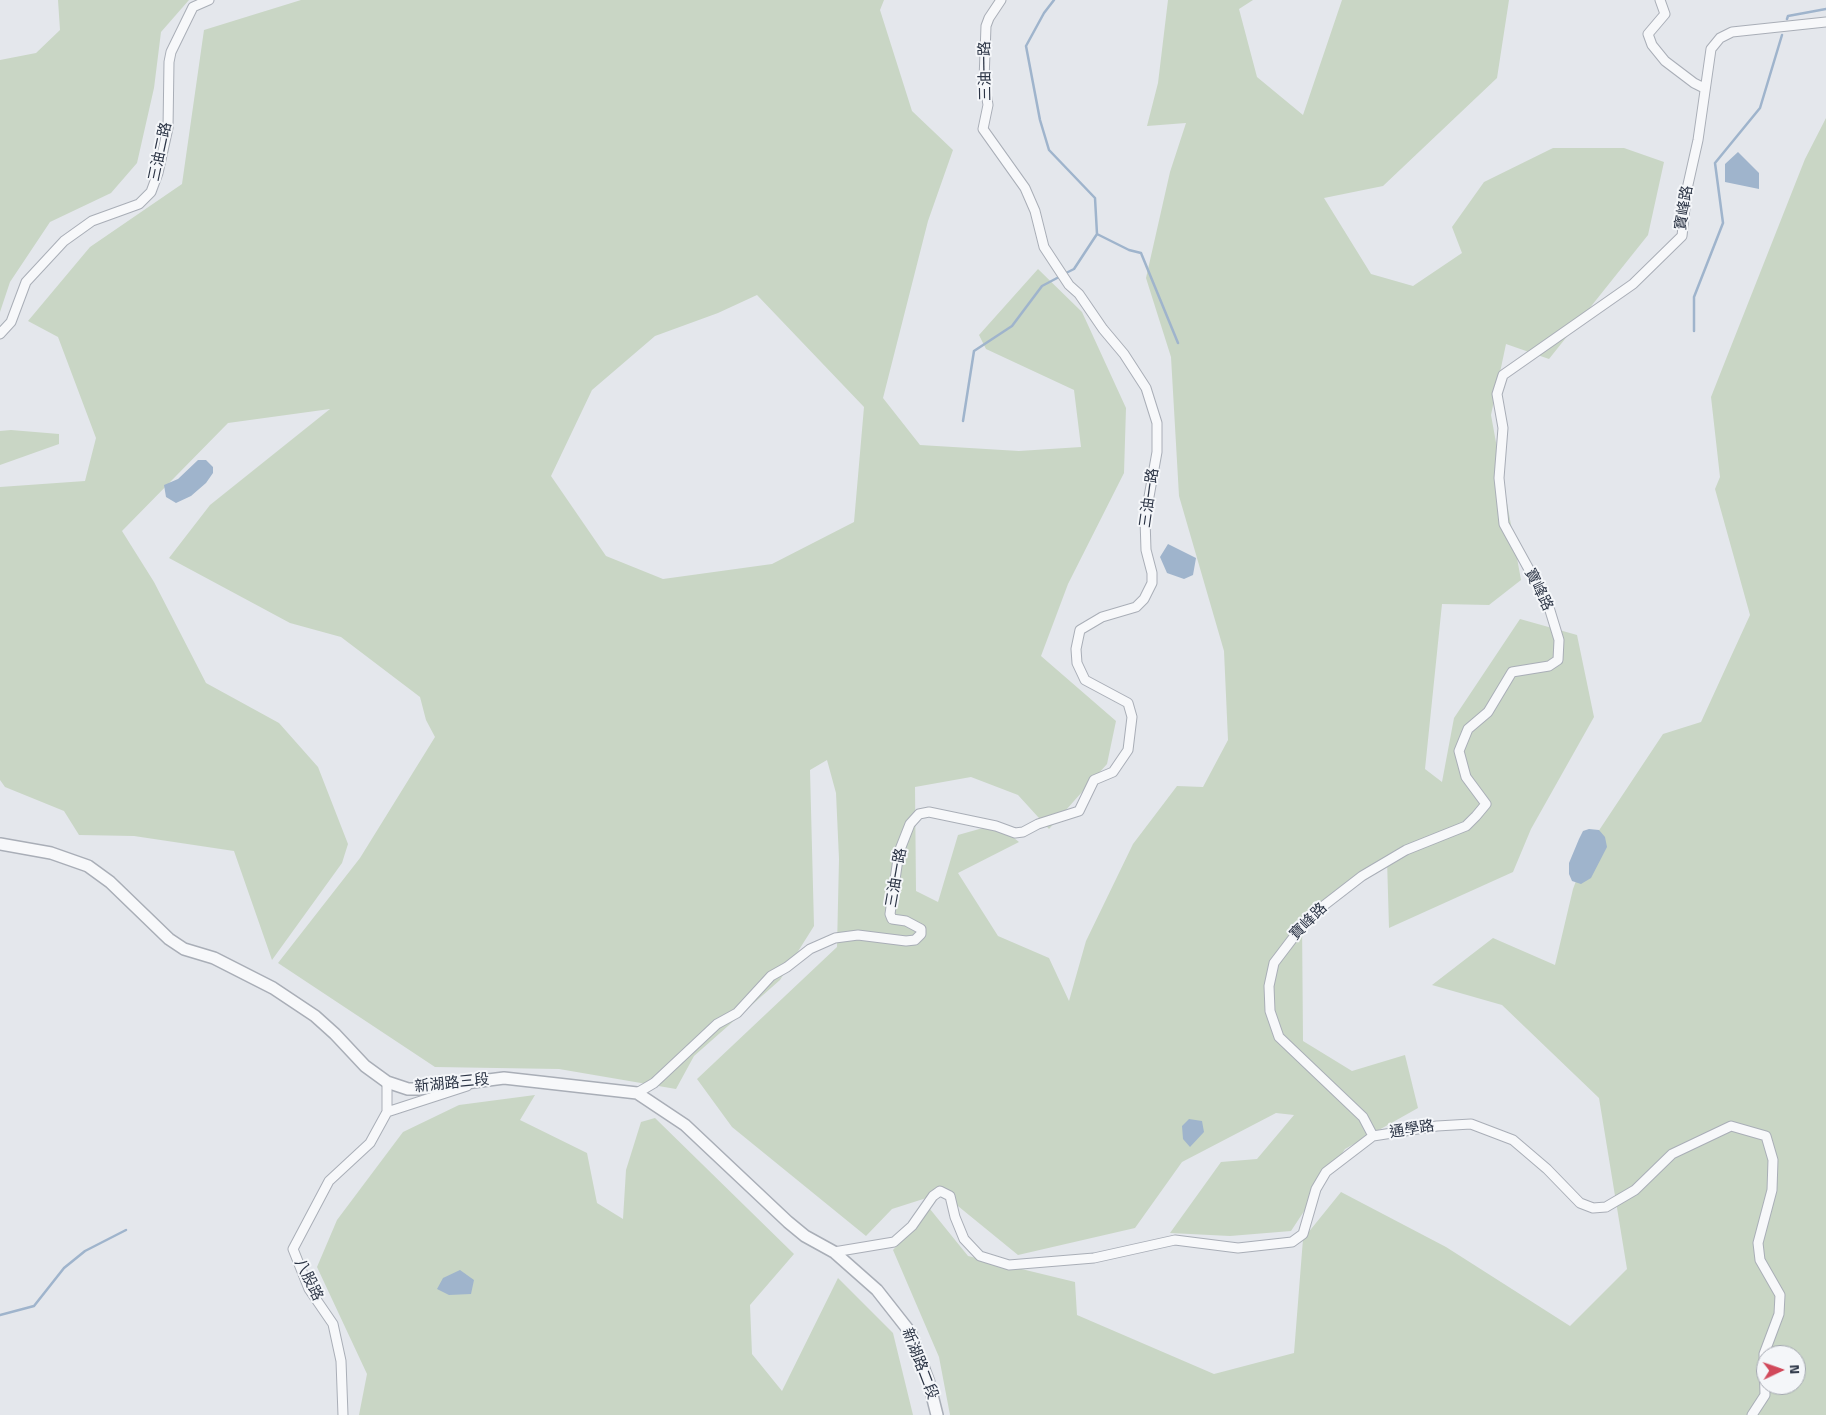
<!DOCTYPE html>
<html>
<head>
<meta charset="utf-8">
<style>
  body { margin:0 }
  #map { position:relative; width:1826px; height:1415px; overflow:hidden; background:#e4e7ec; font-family:"Titillium Web",sans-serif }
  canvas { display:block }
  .north { position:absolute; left:1756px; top:1345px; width:50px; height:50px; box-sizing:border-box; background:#f4f6f9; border:1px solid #a4a8b1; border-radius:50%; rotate:87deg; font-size:14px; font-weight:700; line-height:20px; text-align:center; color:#2b3445 }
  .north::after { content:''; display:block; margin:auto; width:18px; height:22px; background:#d1495b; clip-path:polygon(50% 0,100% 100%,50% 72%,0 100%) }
</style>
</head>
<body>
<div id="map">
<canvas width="1826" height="1415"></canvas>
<div class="north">N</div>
</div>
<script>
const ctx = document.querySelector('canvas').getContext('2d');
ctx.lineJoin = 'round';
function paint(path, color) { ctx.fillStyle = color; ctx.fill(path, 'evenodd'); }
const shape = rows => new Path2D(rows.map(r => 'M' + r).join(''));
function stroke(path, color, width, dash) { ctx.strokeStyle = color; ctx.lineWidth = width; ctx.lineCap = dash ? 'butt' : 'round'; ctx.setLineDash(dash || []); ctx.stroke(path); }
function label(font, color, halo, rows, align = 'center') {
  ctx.font = font + ' "Titillium Web","Noto Sans TC",sans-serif'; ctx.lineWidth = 4; ctx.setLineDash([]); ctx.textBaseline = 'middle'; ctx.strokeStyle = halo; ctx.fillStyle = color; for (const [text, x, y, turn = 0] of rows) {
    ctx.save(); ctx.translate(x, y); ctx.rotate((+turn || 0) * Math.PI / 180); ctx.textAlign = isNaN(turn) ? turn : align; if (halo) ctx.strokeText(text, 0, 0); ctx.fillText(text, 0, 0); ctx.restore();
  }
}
paint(shape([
  [58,0,189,0,161,32,154,88,137,163,111,193,50,222,10,282,0,312,0,60,36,53,60,30],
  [301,0,884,0,880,10,912,111,953,150,928,221,883,398,920,445,1019,451,1081,447,1074,390,986,349,979,335,1038,269,1082,312,1126,408,1124,473,1068,584,1041,656,1116,721,1107,764,1049,829,1018,795,971,777,915,787,916,891,938,902,958,835,997,824,1019,842,958,873,998,936,1049,958,1069,1001,1086,941,1133,844,1177,786,1203,787,1228,740,1224,651,1179,496,1171,357,1146,278,1170,172,1186,123,1147,126,1158,83,1168,0,1253,0,1239,9,1257,77,1303,115,1342,0,1509,0,1497,78,1383,186,1324,198,1371,274,1413,286,1462,253,1452,227,1484,182,1553,148,1624,148,1664,162,1648,235,1549,359,1506,344,1491,415,1521,580,1489,605,1442,604,1425,769,1442,782,1454,718,1520,619,1577,635,1594,717,1531,829,1513,872,1389,928,1387,859,1302,921,1303,1041,1352,1071,1405,1055,1418,1108,1345,1149,1291,1231,1230,1236,1170,1233,1221,1162,1257,1159,1294,1115,1276,1113,1182,1162,1135,1228,1018,1255,942,1193,892,1209,866,1236,732,1127,697,1079,837,947,839,859,836,793,827,760,810,770,814,926,780,980,694,1056,676,1089,559,1069,435,1067,278,963,360,858,435,737,426,720,420,697,341,637,290,623,169,558,210,505,330,409,228,423,122,531,154,582,206,683,279,723,318,767,348,844,342,863,272,960,234,851,134,836,79,835,64,811,5,787,0,780,0,487,85,481,96,438,58,337,28,321,90,247,182,184,204,30],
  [757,295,864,407,854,522,772,564,663,579,606,556,551,476,592,390,655,336,718,313],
  [1826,118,1826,1415,950,1415,939,1357,893,1250,930,1209,968,1256,1075,1282,1077,1315,1214,1374,1294,1353,1303,1239,1341,1192,1446,1247,1570,1326,1627,1269,1599,1098,1502,1005,1432,985,1493,938,1555,965,1573,889,1590,844,1663,734,1701,722,1750,615,1715,489,1720,477,1711,397,1805,159],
  [1766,1355,1796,1355,1796,1385,1766,1385],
  [11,430,59,434,59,444,0,465,0,431],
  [535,1095,520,1120,587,1153,597,1203,623,1219,626,1170,641,1122,655,1118,794,1254,750,1305,752,1354,782,1391,838,1278,893,1333,913,1415,359,1415,367,1374,317,1267,337,1220,403,1132,459,1105]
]), '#c9d6c5');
paint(shape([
  [1738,152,1759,173,1759,189,1725,182,1725,164],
  [198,460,206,460,213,467,213,473,206,483,191,496,176,503,166,497,164,485,178,479],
  [1168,544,1196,558,1193,575,1184,579,1167,573,1160,557],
  [1589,829,1599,830,1605,837,1607,847,1591,878,1581,884,1572,881,1569,874,1569,863,1579,839,1583,831],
  [1189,1119,1202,1121,1204,1132,1190,1147,1183,1139,1182,1126],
  [460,1270,474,1280,471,1294,449,1295,437,1289,443,1278]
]), '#9fb4cc');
stroke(shape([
  [1054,0,1044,13,1026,46,1040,120,1049,150,1095,198,1097,234,1074,269,1064,274],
  [1787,19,1788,16,1826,9],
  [1097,234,1129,250,1141,253,1178,343],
  [1694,331,1694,297,1723,223,1715,163,1760,108,1782,35],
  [963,421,974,351,1012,326,1042,286,1059,277],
  [0,1315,34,1306,64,1268,85,1251,126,1230]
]), '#9fb4cc', 2.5);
const minor = shape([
  [1660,0,1665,14,1648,34,1652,45,1665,61,1694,83,1704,88],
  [0,334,11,322,26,282,64,241,92,221,139,204,151,192,158,173,168,128,169,62,171,52,193,7,209,0],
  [637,1093,654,1083,717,1024,737,1013,771,976,787,967,810,949,835,938,858,935,906,941,915,940,921,934,921,929,906,921,892,919,890,914,899,852,910,824,919,814,929,812,996,826,1015,833,1023,832,1038,824,1079,811,1094,780,1113,772,1128,750,1132,717,1128,703,1085,680,1077,663,1076,649,1080,630,1102,617,1136,607,1144,599,1152,583,1152,573,1146,550,1145,519,1157,452,1157,423,1146,388,1124,354,1103,329,1079,294,1069,285,1044,247,1035,211,1025,188,983,129,988,105,984,80,986,26,989,18,1001,0],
  [387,1112,467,1086],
  [1373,1136,1363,1117,1279,1037,1270,1011,1269,986,1274,963,1309,917,1362,876,1406,850,1466,826,1476,816,1486,804,1466,777,1459,751,1468,729,1488,712,1512,672,1549,666,1558,660,1559,640,1548,604,1504,524,1499,478,1503,428,1497,394,1503,375,1633,284,1682,236,1687,189,1698,140,1711,49,1720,38,1732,32,1826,22],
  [834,1252,894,1242,912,1226,933,1196,940,1191,950,1196,955,1217,964,1239,980,1256,1009,1265,1094,1258,1175,1240,1238,1248,1292,1242,1303,1234,1316,1189,1326,1172,1373,1136,1437,1126,1471,1124,1513,1140,1547,1169,1580,1203,1593,1208,1606,1207,1635,1190,1672,1154,1731,1126,1766,1136,1773,1160,1772,1190,1758,1243,1760,1260,1780,1295,1779,1314,1764,1354,1765,1395,1752,1415],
  [343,1415,341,1361,333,1324,309,1289,293,1249,329,1181,370,1143,387,1112,387,1082]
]);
const tertiary = shape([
  [0,844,51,853,88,866,110,882,169,939,184,949,214,958,273,988,315,1016,335,1034,365,1066,387,1082,408,1089,419,1089,504,1078,637,1093,685,1125,788,1222,805,1236,834,1252,877,1290,910,1332,929,1383,937,1415]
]);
stroke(minor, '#a9aeb7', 11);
stroke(tertiary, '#a9aeb7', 14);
stroke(minor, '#f7f8fa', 9);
stroke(tertiary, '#f7f8fa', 11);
label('15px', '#2b3445', '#f4f6f9', [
  ["三油一路",986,71,-91],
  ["三油二路",161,152,-78],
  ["寶峰路",1685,208,-81],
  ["三油一路",1150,498,-82],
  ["寶峰路",1538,590,64],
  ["三油一路",897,878,-80],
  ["寶峰路",1309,922,-45],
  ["新湖路三段",452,1084,-6],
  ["通學路",1412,1130,-9],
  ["八股路",308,1280,64],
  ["新湖路二段",919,1364,69]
]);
</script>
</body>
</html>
